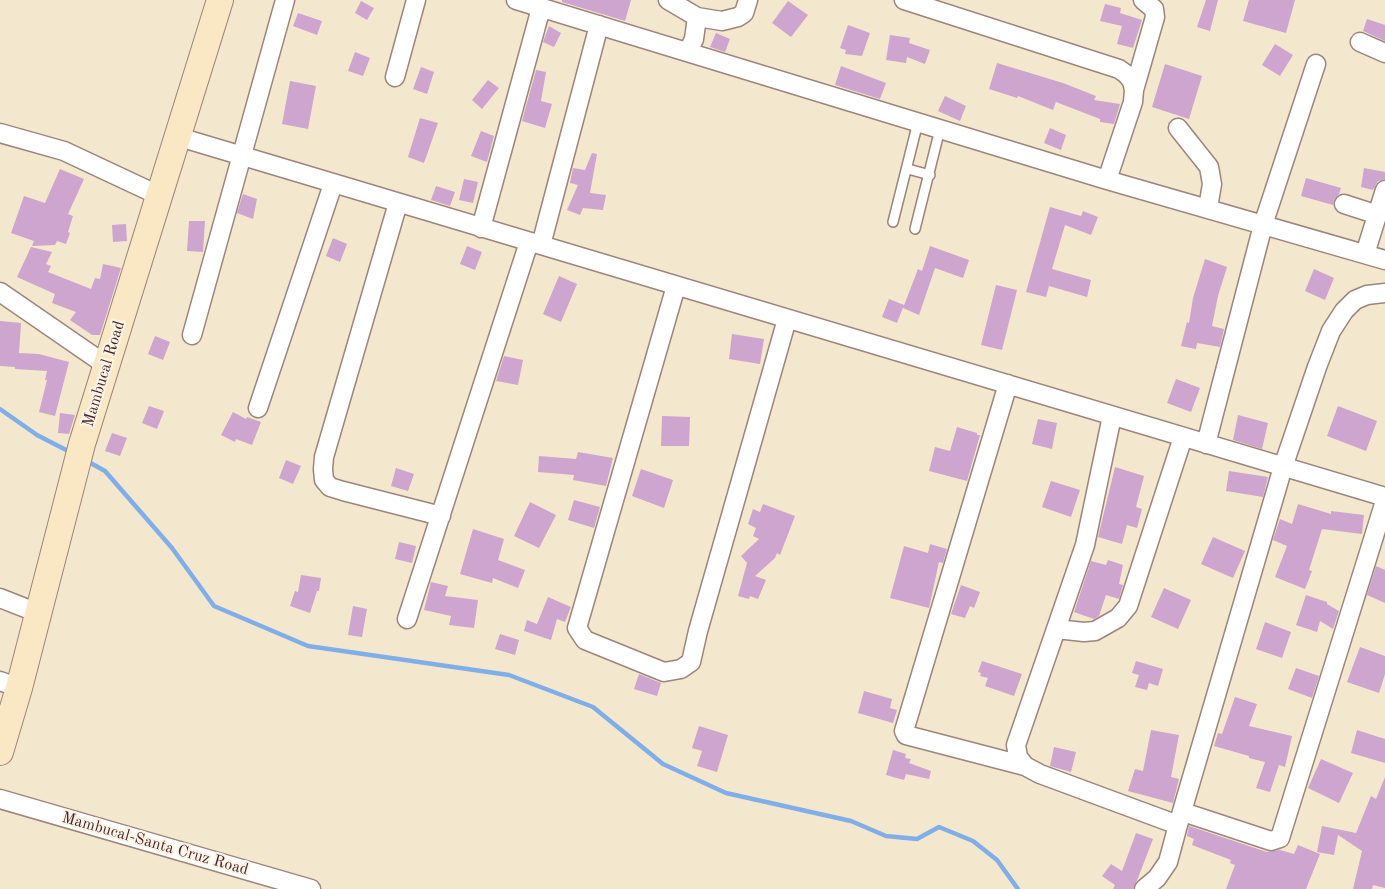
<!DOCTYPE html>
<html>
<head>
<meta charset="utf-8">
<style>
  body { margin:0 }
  canvas { display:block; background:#f3e8cd }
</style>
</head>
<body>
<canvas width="1385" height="889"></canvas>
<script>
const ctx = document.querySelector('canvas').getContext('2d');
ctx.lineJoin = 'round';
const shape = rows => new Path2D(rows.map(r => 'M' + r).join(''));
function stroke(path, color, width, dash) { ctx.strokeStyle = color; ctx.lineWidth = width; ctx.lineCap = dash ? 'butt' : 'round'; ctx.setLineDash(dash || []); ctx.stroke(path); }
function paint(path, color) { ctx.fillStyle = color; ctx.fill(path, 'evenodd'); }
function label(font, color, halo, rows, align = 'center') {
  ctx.font = font + ' "Old Standard TT",serif'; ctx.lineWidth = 4.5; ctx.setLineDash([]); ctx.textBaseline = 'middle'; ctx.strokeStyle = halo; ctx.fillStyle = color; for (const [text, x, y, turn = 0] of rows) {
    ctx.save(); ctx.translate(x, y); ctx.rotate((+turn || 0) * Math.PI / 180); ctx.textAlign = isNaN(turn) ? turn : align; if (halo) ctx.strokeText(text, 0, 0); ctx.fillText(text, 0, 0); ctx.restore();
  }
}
stroke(shape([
  [0,409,37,435,72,453],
  [87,461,105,471,172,548,214,606,308,646,509,675,593,707,663,764,726,793,851,821,886,836,917,839,939,827,973,841,997,860,1018,889]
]), '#80aee9', 4.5);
paint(shape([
  [562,0,631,0,625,21,562,2],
  [1206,0,1218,0,1210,31,1197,27],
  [1249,0,1295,0,1286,33,1243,21],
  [361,1,374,8,367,20,355,13],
  [788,1,808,15,791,37,772,23],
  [1105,4,1121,8,1120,13,1142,20,1133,48,1117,44,1122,26,1100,21],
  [298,13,322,21,317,35,293,26],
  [1367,19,1385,25,1385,41,1363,31],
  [848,25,870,33,862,56,845,54,846,50,840,48],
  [549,26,561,33,554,47,543,42],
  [716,33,730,39,725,52,710,47],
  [890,35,910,38,909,43,930,50,925,64,907,57,906,63,886,60],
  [1275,44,1293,55,1280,76,1262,65],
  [355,52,370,58,363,76,348,71],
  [997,63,1063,83,1096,96,1094,100,1120,104,1114,124,1100,122,1100,119,1056,102,1053,110,1018,96,1017,98,989,89],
  [1165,64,1202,76,1189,119,1152,107],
  [841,66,886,83,880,99,835,85],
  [421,67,434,72,427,94,413,89],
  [536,70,546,72,541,101,552,104,545,128,522,121],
  [488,80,499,88,482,109,472,100],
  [290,81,316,86,308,129,282,124],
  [945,96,966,106,960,121,938,111],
  [420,118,438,123,424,163,408,157],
  [1050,128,1066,135,1061,150,1044,143],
  [481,131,494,136,487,162,471,156],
  [592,153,597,154,590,193,606,195,603,210,583,208,580,215,567,210,578,185,570,183,573,168,585,170],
  [1364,168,1385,172,1385,179,1378,181,1373,190,1361,187],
  [60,169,84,179,68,214,73,216,68,232,70,233,66,244,57,241,55,245,32,246,34,241,11,233,24,196,45,203],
  [1306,178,1341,188,1339,194,1334,200,1333,205,1301,196],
  [464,179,478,182,473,203,459,200],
  [436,186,455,192,450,206,431,200],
  [243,194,257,199,253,219,237,213],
  [1050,207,1081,216,1083,211,1098,217,1091,235,1065,225,1052,269,1091,280,1087,297,1049,286,1046,297,1026,292],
  [189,221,205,221,203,252,187,251],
  [126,224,127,241,113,242,112,225],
  [333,238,347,244,340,262,326,256],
  [467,246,482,252,475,270,460,264],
  [930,246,969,260,963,278,935,268,919,315,903,308,918,269,922,271],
  [31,247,52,252,46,264,51,266,48,272,91,289,95,278,100,279,103,264,121,268,100,335,92,335,70,320,76,312,52,303,55,294,17,277],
  [1205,259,1227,267,1218,296,1212,326,1224,329,1220,347,1197,343,1196,349,1181,346,1187,322,1189,323,1193,298],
  [1314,269,1334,278,1325,300,1305,291],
  [559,276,577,284,561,322,543,314],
  [996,285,1017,290,1002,350,981,345],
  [889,299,904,305,897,323,882,317],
  [0,321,21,323,19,353,39,354,69,362,55,416,39,412,47,380,45,380,47,371,15,369,15,367,0,366],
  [732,334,764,339,760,364,729,359],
  [155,336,170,342,163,360,148,354],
  [504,356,523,360,518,385,496,381],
  [1176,379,1200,388,1191,412,1167,403],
  [149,406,164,411,157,429,142,423],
  [1338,406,1377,421,1366,451,1327,436],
  [233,412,246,419,247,417,261,422,252,445,236,439,235,442,221,435],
  [60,413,75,415,69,434,58,433],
  [1238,415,1268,423,1262,449,1233,440],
  [662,416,690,417,689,446,661,446],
  [1038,419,1057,423,1052,449,1032,444],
  [957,427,977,433,977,435,980,435,967,481,929,471,935,447,950,451],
  [112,433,127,438,120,456,105,451],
  [578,452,613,458,606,486,573,480,574,475,538,472,539,456,576,459],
  [286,460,301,466,293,484,279,478],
  [1115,467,1144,476,1136,507,1142,509,1137,528,1127,525,1122,544,1098,537],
  [396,468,414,474,408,491,391,486],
  [641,469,673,480,664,508,632,496],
  [1229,471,1268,477,1263,497,1226,491],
  [1051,481,1080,490,1071,517,1042,507],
  [574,500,600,507,594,528,568,520],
  [530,502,556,515,539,548,514,536],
  [763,504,795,516,780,555,777,553,775,558,755,576,766,580,758,599,750,596,749,599,738,596,747,563,741,556,759,539,753,536,756,528,748,524,753,509,760,512],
  [1298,504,1331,514,1331,511,1364,515,1362,534,1322,529,1309,570,1312,571,1305,589,1275,577,1287,546,1273,540,1280,519,1292,524],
  [473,529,504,539,498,560,525,570,518,588,493,578,492,583,460,574],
  [1213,537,1245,551,1233,578,1201,564],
  [399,542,416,546,412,563,395,559],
  [930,544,947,549,943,563,939,562,929,608,890,598,904,546,928,553],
  [1108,560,1123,565,1119,584,1123,585,1119,599,1106,595,1099,616,1094,619,1074,612,1091,561,1106,565],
  [1376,566,1385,570,1385,603,1367,595],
  [301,575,321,578,319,591,317,591,310,613,290,606,295,591,298,592],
  [431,582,448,586,445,596,478,600,474,628,449,625,451,616,424,610],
  [961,585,980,592,974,608,970,606,965,618,951,614],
  [1164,588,1191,600,1178,629,1151,617],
  [1306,595,1327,602,1327,604,1339,611,1333,629,1320,621,1317,632,1296,625],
  [548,597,571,607,565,622,557,619,551,640,524,631,527,620,537,624],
  [353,606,367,609,362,637,348,635],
  [1265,622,1291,632,1282,658,1256,649],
  [500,634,519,640,515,655,495,649],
  [1360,647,1385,656,1385,674,1379,693,1347,682],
  [982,661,1022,674,1014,696,985,686,988,678,980,676,981,673,978,672],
  [1136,661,1163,669,1158,686,1149,683,1147,690,1135,687,1139,675,1132,673],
  [1296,668,1319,676,1312,698,1288,689],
  [639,674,661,683,657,696,634,689],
  [864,691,892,699,890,708,897,710,893,723,858,713],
  [1235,697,1257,704,1249,726,1292,736,1285,767,1279,765,1270,792,1256,788,1265,762,1249,758,1249,756,1214,746,1218,733,1222,734],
  [699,726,728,735,717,772,697,766,702,751,692,748],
  [1151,730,1179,735,1171,777,1179,779,1173,803,1128,791,1135,769,1143,771],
  [1357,730,1385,739,1385,763,1351,753],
  [1054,747,1076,752,1071,772,1050,766],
  [893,750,906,754,905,758,911,759,909,763,931,771,929,779,906,774,904,780,886,775],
  [1321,759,1353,773,1339,803,1308,788],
  [1385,777,1385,888,1373,885,1372,889,1353,889,1362,851,1338,835,1334,855,1317,852,1322,826,1356,833,1371,796,1376,799],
  [1189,826,1267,852,1280,850,1294,854,1298,845,1320,854,1306,889,1226,889,1235,865,1230,863,1231,860,1192,845,1194,839,1187,836],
  [1136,833,1153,839,1138,878,1133,889,1113,889,1115,885,1102,876,1111,864,1122,871]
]), '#cda5ce');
const lane = shape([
  [908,169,930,175],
  [893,222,918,122],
  [915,229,940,129]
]);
const street = shape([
  [516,0,1107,180,1385,260],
  [668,0,697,17,694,39,688,52],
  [904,0,1119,69,1126,74,1132,81,1134,90,1133,102,1107,180],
  [697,17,722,21,738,17,744,13,748,0],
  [1360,42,1385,53],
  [395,77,416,0],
  [1134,90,1155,17,1154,9,1143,0],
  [1178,128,1209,167,1212,184,1208,208],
  [0,133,64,151,160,196],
  [179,137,1385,497],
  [398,203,324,457,323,469,324,480,330,487,343,491,441,516],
  [1344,204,1378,215],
  [481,228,541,8],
  [541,245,599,25],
  [1365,254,1385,190],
  [676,286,577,628,585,640,664,672,681,669,691,662,698,631,787,319],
  [0,292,106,365],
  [192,335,285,0],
  [1008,384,904,731,906,735,1025,766],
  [258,408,333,184],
  [1112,416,1085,545,1016,745,1018,757,1025,766,1040,774,1178,825,1283,467,1317,367,1331,331,1344,311,1355,300,1367,295,1385,293],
  [1206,444,1263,225,1316,64],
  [0,598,38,613],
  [407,619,529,242],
  [1056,629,1084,632,1095,631,1118,618,1128,606,1183,437],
  [0,681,19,688],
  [0,799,311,889],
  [1183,812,1271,841,1280,838,1385,501],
  [1144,889,1157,878,1168,862,1178,825]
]);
const secondary = shape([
  [0,752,19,688,82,444,220,0]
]);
stroke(lane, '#9e847c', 12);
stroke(street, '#9e847c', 21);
stroke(secondary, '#9e847c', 28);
stroke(lane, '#fff', 9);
stroke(street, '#fff', 18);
stroke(secondary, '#fae7c3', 26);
label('16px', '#4a1f2b', '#fcf5e5', [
  ["Mambucal Road",104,374,-73],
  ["Mambucal-Santa Cruz Road",155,844,16]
]);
</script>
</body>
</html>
